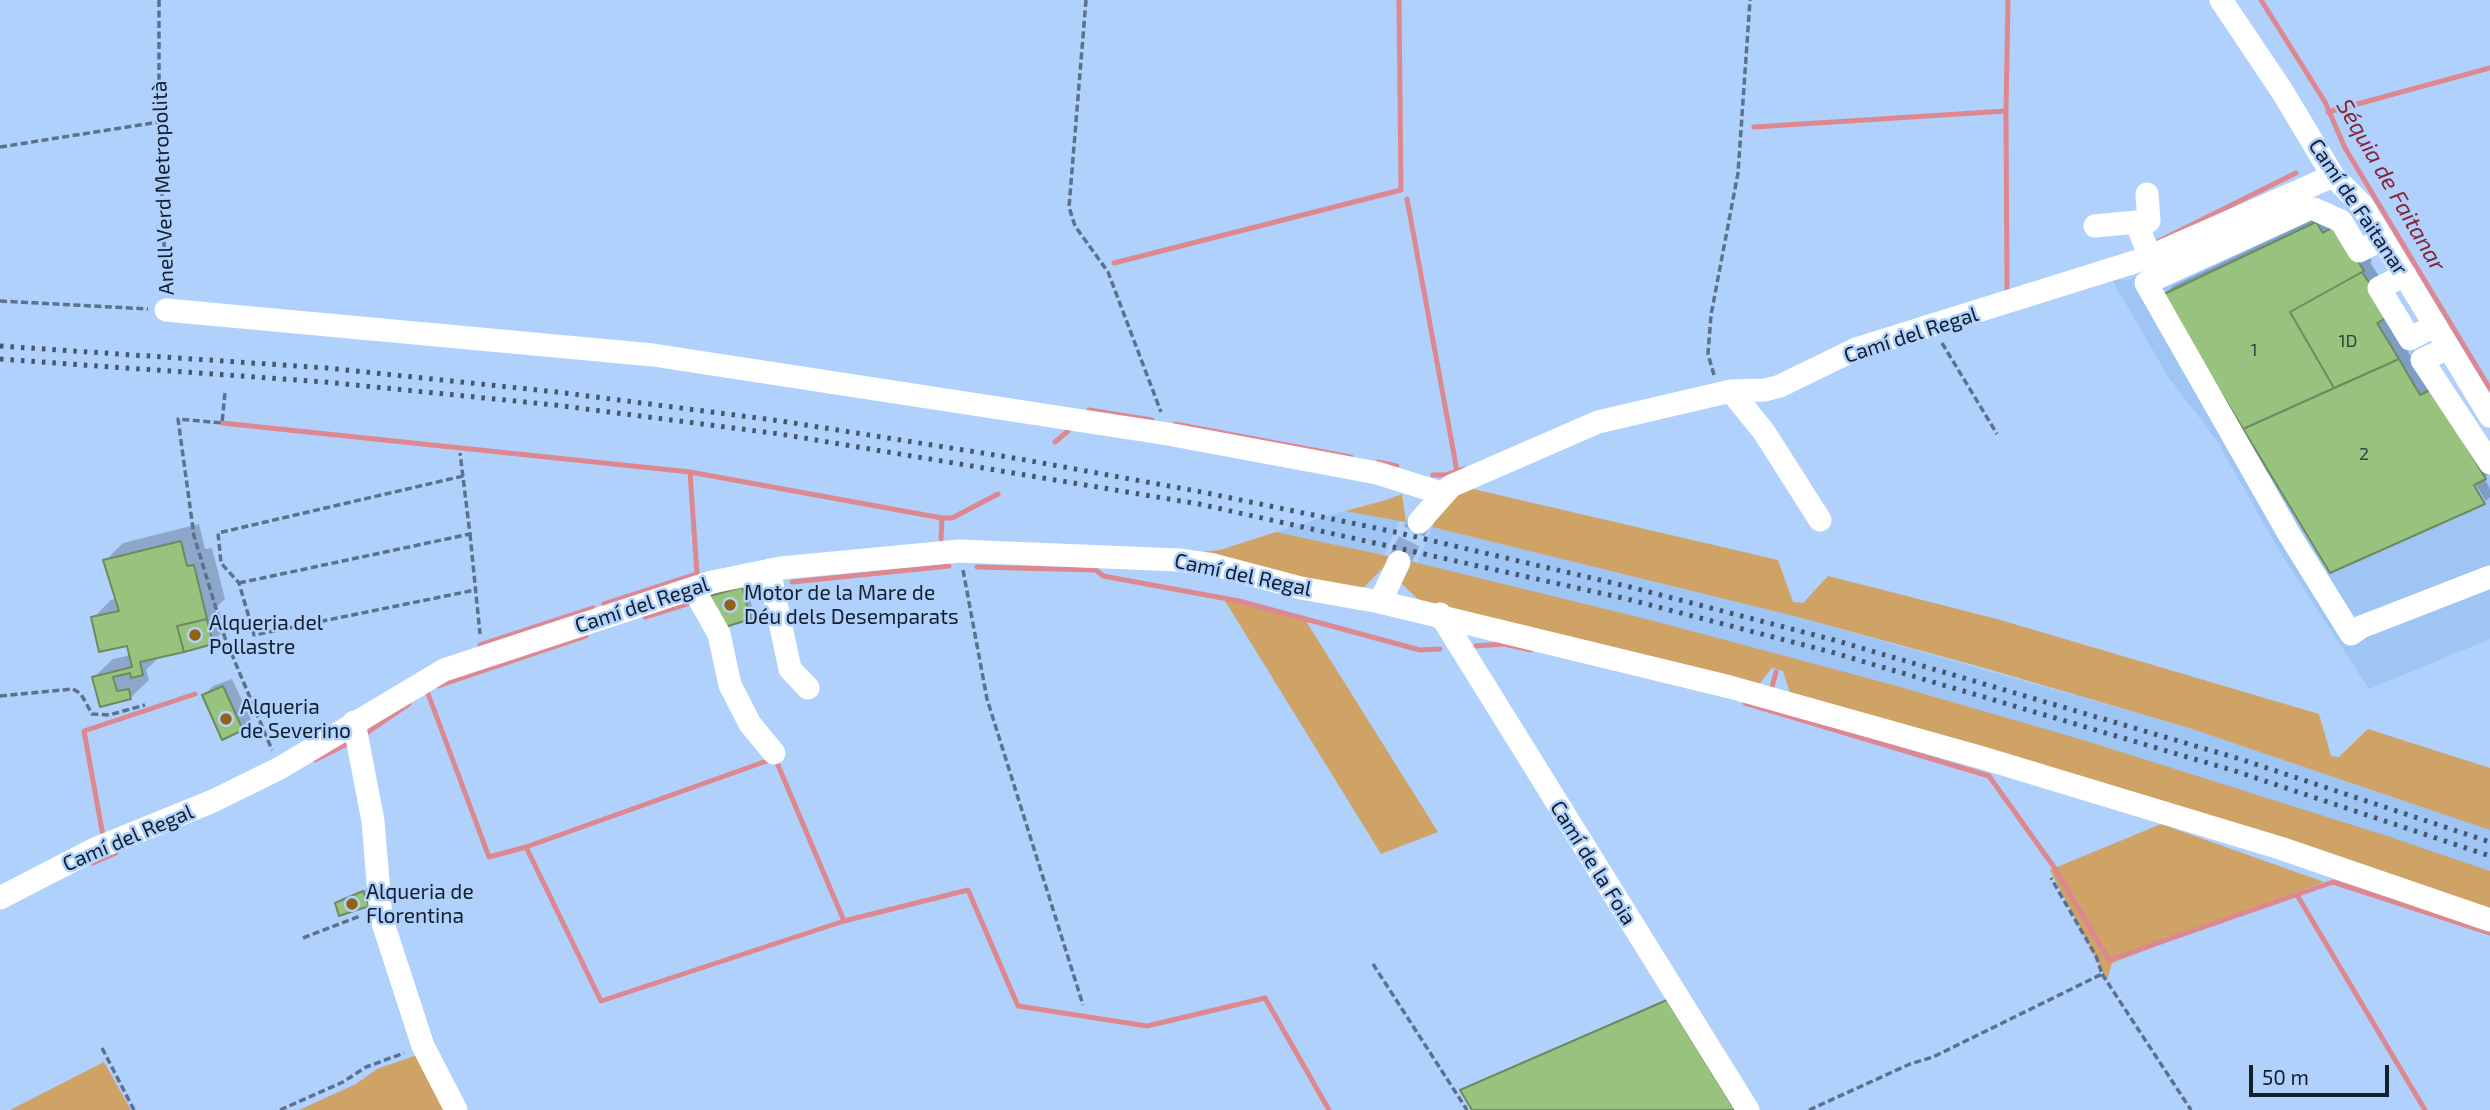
<!DOCTYPE html>
<html>
<head>
<meta charset="utf-8">
<style>
  body { margin:0 }
  #map { position:relative; width:2490px; height:1110px; overflow:hidden; background:#b0d1fc; font-family:"Exo 2",sans-serif }
  canvas { display:block }
  .scale { position:absolute; left:2249px; top:1065px; width:140px; height:32px; box-sizing:border-box; border:4px solid #131f2e; border-top:0; padding-left:9px; font-size:21px; line-height:24px; white-space:nowrap; color:#131f2e; -webkit-text-stroke:5px #b0d1fc; paint-order:stroke }
</style>
</head>
<body>
<div id="map">
<canvas width="2490" height="1110"></canvas>
<div class="scale">50 m</div>
</div>
<script>
const ctx = document.querySelector('canvas').getContext('2d');
ctx.lineJoin = 'round';
function paint(path, color) { ctx.fillStyle = color; ctx.fill(path, 'evenodd'); }
const shape = rows => new Path2D(rows.map(r => 'M' + r).join(''));
function stroke(path, color, width, dash) { ctx.strokeStyle = color; ctx.lineWidth = width; ctx.lineCap = dash ? 'butt' : 'round'; ctx.setLineDash(dash || []); ctx.stroke(path); }
function label(font, color, halo, rows, align = 'center') {
  ctx.font = font + ' "Exo 2",sans-serif'; ctx.lineWidth = 5; ctx.setLineDash([]); ctx.textBaseline = 'middle'; ctx.strokeStyle = halo; ctx.fillStyle = color; for (const [text, x, y, turn = 0] of rows) {
    ctx.save(); ctx.translate(x, y); ctx.rotate((+turn || 0) * Math.PI / 180); ctx.textAlign = isNaN(turn) ? turn : align; if (halo) ctx.strokeText(text, 0, 0); ctx.fillText(text, 0, 0); ctx.restore();
  }
}
paint(shape([
  [2302,199,2314,200,2343,215,2460,410,2490,446,2490,639,2369,689,2280,552,2217,441,2167,375,2112,280,2129,280],
  [1344,511,1400,520,1384,555,1276,532],
  [1432,527,1794,616,2189,728,2490,830,2490,871,2080,739,1897,686,1417,563]
]), '#9ec5f4');
paint(shape([
  [1469,488,1778,560,1793,602,1803,603,1828,576,1997,619,2319,714,2331,756,2339,757,2368,729,2490,768,2490,830,2189,728,1981,667,1794,616,1432,527,1443,507,1458,493],
  [1402,494,1406,522,1345,511,1386,500],
  [1276,532,1388,556,1385,566,1363,588,1308,579,1193,553,1220,550],
  [1410,561,1654,621,1897,686,2080,739,2381,834,2490,871,2490,911,1791,696,1783,671,1772,668,1756,688,1423,604,1400,582],
  [1222,596,1304,618,1438,832,1381,854],
  [2161,824,2324,882,2112,963,2107,980,2050,870],
  [420,1054,448,1110,299,1110,356,1084,377,1069],
  [104,1062,131,1110,10,1110]
]), '#cfa265');
paint(shape([
  [2325,214,2346,217,2372,261,2370,263,2398,305,2386,316,2430,388,2490,472,2484,478,2490,489,2490,497,2486,501,2471,477,2468,479,2484,502,2330,571,2165,295,2173,286],
  [199,524,205,549,212,548,225,599,215,608,221,634,212,642,160,656,146,670,149,680,130,698,101,705,94,677,113,659,131,655,128,643,93,618,111,600,117,598,105,561,123,543],
  [746,584,754,614,750,618,712,597],
  [232,679,251,720,242,728,223,738,204,695,213,686],
  [367,889,372,900,369,904,341,914,337,903,341,899],
  [1671,997,1741,1110,1474,1110,1462,1090]
]), '#0003');
stroke(shape([
  [2261,0,2325,102,2345,148,2490,389],
  [2006,111,2007,293],
  [2328,112,2490,68],
  [1754,127,2006,111,2008,0],
  [1407,199,1457,471],
  [2159,241,2296,173],
  [1114,263,1401,190,1399,0],
  [1089,410,1152,420],
  [222,423,690,472,942,518],
  [1175,424,1351,457],
  [1055,442,1068,431],
  [1378,462,1397,466],
  [1433,475,1445,475,1464,469],
  [941,539,942,518,952,518,998,494],
  [977,567,1096,570,1103,576,1239,601,1420,650,1440,649],
  [792,582,949,566],
  [604,604,697,574,690,472],
  [645,617,690,603],
  [480,645,593,608],
  [1476,646,1504,644,1531,650],
  [438,686,586,636],
  [427,691,489,857,526,847,601,1001,844,921,968,890,1018,1006,1147,1026,1265,998,1329,1110],
  [1771,691,1776,672],
  [1745,703,1989,776,2054,867,2109,960,2333,882,2490,933],
  [365,734,409,704],
  [315,760,345,745],
  [103,836,84,731,195,694],
  [526,847,775,758,844,921],
  [93,863,116,853],
  [2297,895,2425,1110]
]), '#dd8890', 5);
const building = shape([
  [2316,222,2323,233,2336,225,2364,271,2290,312,2334,388,2243,429,2162,295,2316,222],
  [2362,272,2391,315,2377,323,2399,359,2334,388,2290,312,2362,272],
  [2399,359,2420,395,2432,389,2486,479,2474,485,2485,504,2330,573,2243,429,2399,359],
  [181,541,187,566,194,565,207,619,177,626,184,652,140,662,143,675,131,678,130,673,113,677,117,691,129,689,131,699,100,707,92,677,132,667,127,646,99,652,91,617,119,611,103,560,181,541],
  [742,587,751,619,725,627,710,596,742,587],
  [207,619,213,644,184,652,177,626,207,619],
  [223,686,243,730,222,740,202,695,223,686],
  [363,891,369,906,339,916,335,903,363,891],
  [1667,1000,1735,1110,1472,1110,1460,1090,1667,1000]
]);
paint(building, '#98c37e');
stroke(building, '#6f8a5f', 2);
stroke(shape([
  [1399,562,1419,522]
]), '#91add3', 23, [23, 11]);
stroke(shape([
  [159,0,159,122,166,292],
  [1086,0,1069,207,1075,226,1108,272,1161,412],
  [0,147,159,122],
  [0,301,148,309],
  [1942,343,1997,434],
  [1714,375,1708,354,1711,315,1738,173,1750,0],
  [225,393,222,423,178,419,194,536,225,638,272,750],
  [463,476,218,533,221,563,239,583,254,635,475,590],
  [470,534,480,634],
  [963,570,987,699,1083,1005],
  [239,583,470,534,460,453],
  [0,696,73,689,81,694,92,714,109,715,145,705],
  [303,938,360,916],
  [1373,964,1467,1110],
  [2102,974,2191,1110],
  [102,1048,134,1110],
  [280,1110,343,1082,366,1067,404,1053],
  [1809,1110,1910,1064,1933,1057,2102,974,2096,956,2051,878]
]), '#5b718d', 3.5, [7, 3.5]);
stroke(shape([
  [2221,0,2282,91,2333,176,2362,205,2490,416],
  [2314,209,2341,221,2359,251,2383,239],
  [2304,211,2146,283,2289,534,2351,634,2361,627,2490,577],
  [2136,222,2149,221,2147,194],
  [2095,226,2136,222,2150,257],
  [2405,275,2379,288,2410,339,2435,325],
  [166,310,653,355,1168,434,1377,473,1441,493],
  [2448,348,2422,360,2490,463],
  [1731,391,1764,432,1820,520],
  [1419,522,1451,486,1598,422,1731,391,1765,390,1780,386,1856,349,2144,259,2333,176],
  [769,570,790,669,808,688],
  [693,588,719,634,730,685,750,724,774,753],
  [1380,602,1730,687,1983,758,2280,848,2490,920],
  [1440,614,1748,1110],
  [354,722,373,821,381,917,423,1046,456,1110],
  [0,898,95,849,213,801,280,768,444,670,712,582,781,568,960,551,1179,560,1214,565,1301,588,1380,602,1399,562]
]), '#fff', 23);
stroke(shape([
  [0,346,327,368,557,392,781,421,1020,459,1202,492,1395,532,1630,587,1834,640,2240,759,2490,842],
  [0,359,325,382,555,405,780,434,1199,504,1627,599,1831,652,2235,771,2490,856]
]), '#44576f', 5, [3.5, 7]);
for (const [x, y, r, color] of [
  [730,605,7,"#926210"],
  [195,635,7,"#926210"],
  [226,719,7,"#926210"],
  [352,904,7,"#926210"]
]) { const dot = new Path2D(); dot.arc(x, y, r, 0, 2 * Math.PI); ctx.fillStyle = color; ctx.fill(dot); stroke(dot, '#b0d1fc', 2.5); }
label('18px', '#344842', null, [
  ["1D",2348,341],
  ["1",2254,350],
  ["2",2364,454]
]);
label('21px', '#131f2e', '#b0d1fc', [
  ["Anell Verd Metropolità",163,188,-92],
  ["Camí de Faitanar",2358,207,56],
  ["Camí del Regal",1911,335,-18],
  ["Camí del Regal",1243,575,12],
  ["Camí del Regal",642,605,-18],
  ["Camí del Regal",128,838,-23],
  ["Camí de la Foia",1593,863,58]
]);
label('21px', '#131f2e', '#b0d1fc', [
  ["Motor de la Mare de",744,593],
  ["Déu dels Desemparats",744,617],
  ["Alqueria del",209,623],
  ["Pollastre",209,647],
  ["Alqueria",240,707],
  ["de Severino",240,731],
  ["Alqueria de",366,892],
  ["Florentina",366,916]
], 'left');
label('italic 23px', '#872336', '#b0d1fc', [
  ["Séquia de Faitanar",2391,185,60]
]);
</script>
</body>
</html>
